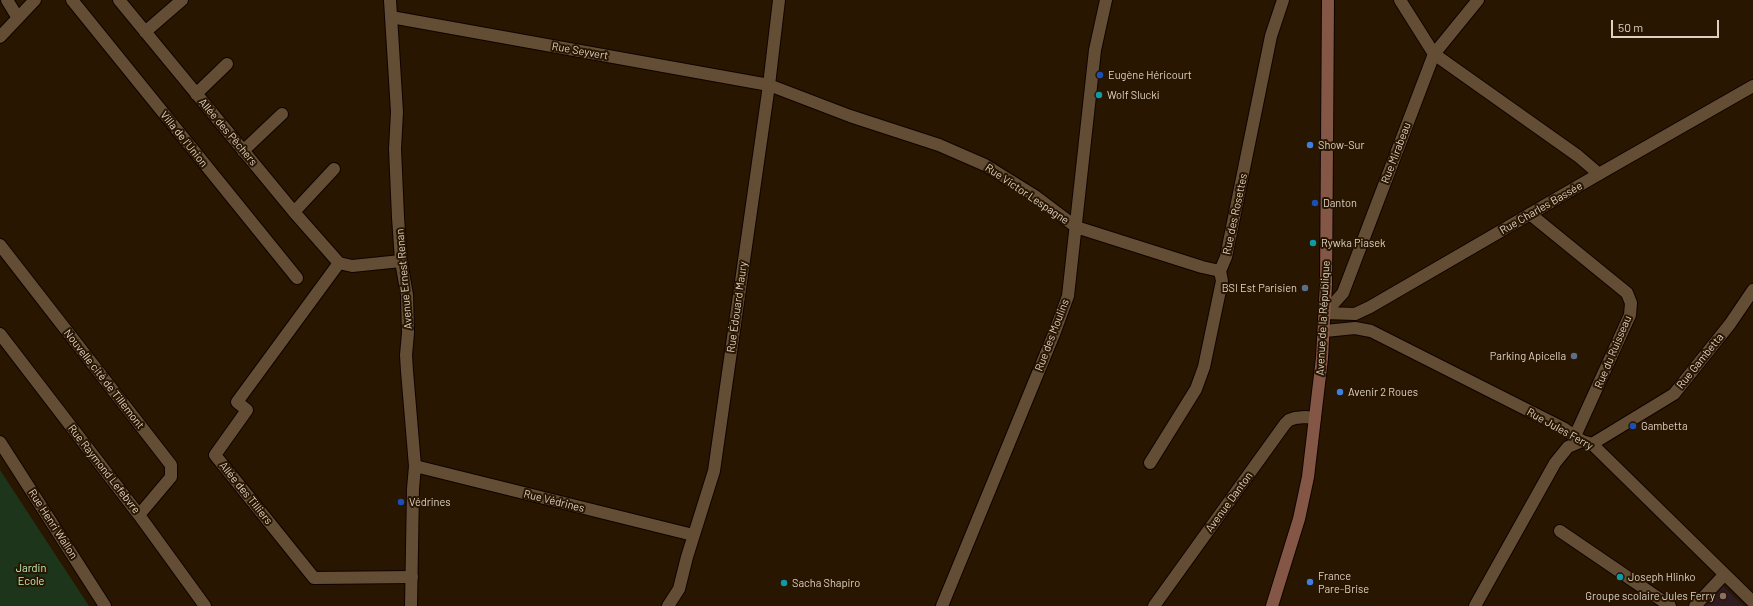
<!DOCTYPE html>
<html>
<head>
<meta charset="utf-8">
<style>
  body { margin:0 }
  #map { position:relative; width:1753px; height:606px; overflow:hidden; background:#281601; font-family:Barlow,sans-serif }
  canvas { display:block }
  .scale { position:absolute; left:1611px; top:20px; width:108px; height:18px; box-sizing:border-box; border:2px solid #ddd0c3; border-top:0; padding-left:5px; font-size:12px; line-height:14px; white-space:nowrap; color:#ddd0c3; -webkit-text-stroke:3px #281601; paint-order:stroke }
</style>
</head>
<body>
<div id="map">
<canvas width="1753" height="606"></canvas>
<div class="scale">50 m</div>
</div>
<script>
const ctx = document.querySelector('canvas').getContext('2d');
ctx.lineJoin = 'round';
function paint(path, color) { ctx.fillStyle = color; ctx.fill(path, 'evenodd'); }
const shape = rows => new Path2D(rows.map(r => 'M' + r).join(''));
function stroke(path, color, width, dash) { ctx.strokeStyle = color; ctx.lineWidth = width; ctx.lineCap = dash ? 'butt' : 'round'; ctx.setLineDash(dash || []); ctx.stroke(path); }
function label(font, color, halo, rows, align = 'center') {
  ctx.font = font + ' Barlow,sans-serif'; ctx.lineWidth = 4; ctx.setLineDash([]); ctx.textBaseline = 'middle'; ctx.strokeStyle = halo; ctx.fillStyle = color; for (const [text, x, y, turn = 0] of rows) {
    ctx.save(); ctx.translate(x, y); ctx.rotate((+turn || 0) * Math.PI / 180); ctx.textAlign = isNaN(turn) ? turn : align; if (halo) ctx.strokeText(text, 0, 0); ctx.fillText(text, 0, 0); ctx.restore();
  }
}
paint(shape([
  [1723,586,1744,606,1704,606]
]), '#2e1c22');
paint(shape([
  [0,470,89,606,0,606]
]), '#1d351b');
const minor = shape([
  [7,0,18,18],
  [72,0,297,278],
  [119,0,294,212,339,263],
  [1400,0,1434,54,1578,156,1599,174],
  [391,17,769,85,850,116,939,145,985,165,1035,196,1076,227,1202,267,1220,271],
  [145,32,182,0],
  [0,37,35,0],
  [196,94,227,64],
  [243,151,282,114],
  [294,212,334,169],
  [1530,214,1627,293,1631,303,1630,315,1575,436],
  [0,245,171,465,171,477,139,515],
  [339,263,237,402,247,410,215,455,314,578,412,577],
  [339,263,352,266,401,261],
  [1325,313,1343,293,1434,54,1478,0],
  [0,334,139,515,205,606],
  [0,442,105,606],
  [1592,444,1753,602],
  [1150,463,1196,389,1204,367,1222,281,1220,271,1226,257,1271,36,1283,0],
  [415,466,693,535],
  [1560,531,1670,606],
  [668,606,679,589,687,557,714,471,769,85,779,0],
  [942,606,1054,334,1068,296,1095,50,1106,0],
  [1475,606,1555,463,1568,447,1582,441],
  [1695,606,1724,575]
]);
const tertiary = shape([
  [390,0,397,112,395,149,398,217,401,261,407,295,408,333,406,355,407,371,415,466,413,489,411,606],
  [1325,313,1355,314,1370,307,1599,174,1753,86],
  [1325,331,1355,328,1371,331,1563,428,1582,441,1592,444,1674,394,1730,324,1753,290],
  [1154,606,1285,424,1289,420,1295,418,1305,417,1315,418]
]);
const secondary = shape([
  [1272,606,1299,519,1308,477,1322,358,1326,285,1328,0]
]);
stroke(minor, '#100300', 14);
stroke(tertiary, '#100300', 14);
stroke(secondary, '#100300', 14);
stroke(minor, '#634d35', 12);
stroke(tertiary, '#634d35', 12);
stroke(secondary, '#835646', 12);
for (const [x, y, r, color] of [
  [1100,75,4,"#1a4fb4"],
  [1099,95,4,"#0f9aa8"],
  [1310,145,4,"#3f7fe0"],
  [1315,203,4,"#1a4fb4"],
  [1313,243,4,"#0f9aa8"],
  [1305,288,4,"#5c6f8a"],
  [1574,356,4,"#5c6f8a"],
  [1340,392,4,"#3f7fe0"],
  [1633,426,4,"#1a4fb4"],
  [401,502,4,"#1a4fb4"],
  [1620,577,4,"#0f9aa8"],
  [1310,582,4,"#3f7fe0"],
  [784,583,4,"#0f9aa8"],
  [1723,596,4,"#8d6e63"]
]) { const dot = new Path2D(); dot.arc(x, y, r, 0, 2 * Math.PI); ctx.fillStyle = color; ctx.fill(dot); stroke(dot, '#281601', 1.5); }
label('11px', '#ddd0c3', '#281601', [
  ["Rue Seyvert",580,51,10],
  ["Allée des Pêchers",228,132,50],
  ["Villa de l'Union",184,139,51],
  ["Rue Mirabeau",1396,153,-69],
  ["Rue Victor Lespagne",1027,194,34],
  ["Rue Charles Bassée",1541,208,-30],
  ["Rue des Rosettes",1235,214,-78],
  ["Avenue Ernest Renan",404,279,-95],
  ["Rue Édouard Maury",737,307,-82],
  ["Avenue de la République",1323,318,-87],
  ["Rue des Moulins",1052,335,-69],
  ["Rue du Ruisseau",1613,352,-67],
  ["Rue Gambetta",1700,361,-51],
  ["Nouvelle cité de Tillemont",104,379,52],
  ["Rue Jules Ferry",1560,429,29],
  ["Rue Raymond Lefebvre",104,469,52],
  ["Allée des Tilliers",246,493,51],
  ["Rue Védrines",554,501,14],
  ["Avenue Danton",1229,502,-54],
  ["Rue Henri Wallon",53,524,57]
]);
label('11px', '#ddd0c3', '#281601', [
  ["Eugène Héricourt",1108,75],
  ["Wolf Slucki",1107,95],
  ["Show-Sur",1318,145],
  ["Danton",1323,203],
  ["Rywka Piasek",1321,243],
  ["BSI Est Parisien",1297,288,"right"],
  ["Parking Apicella",1566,356,"right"],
  ["Avenir 2 Roues",1348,392],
  ["Gambetta",1641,426],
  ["Védrines",409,502],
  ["France",1318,576],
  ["Pare-Brise",1318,589],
  ["Joseph Hlinko",1628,577],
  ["Sacha Shapiro",792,583],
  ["Groupe scolaire Jules Ferry",1715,596,"right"]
], 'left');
label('11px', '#c0f1bc', '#281601', [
  ["Jardin",31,568],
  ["Ecole",31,581]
]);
</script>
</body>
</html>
